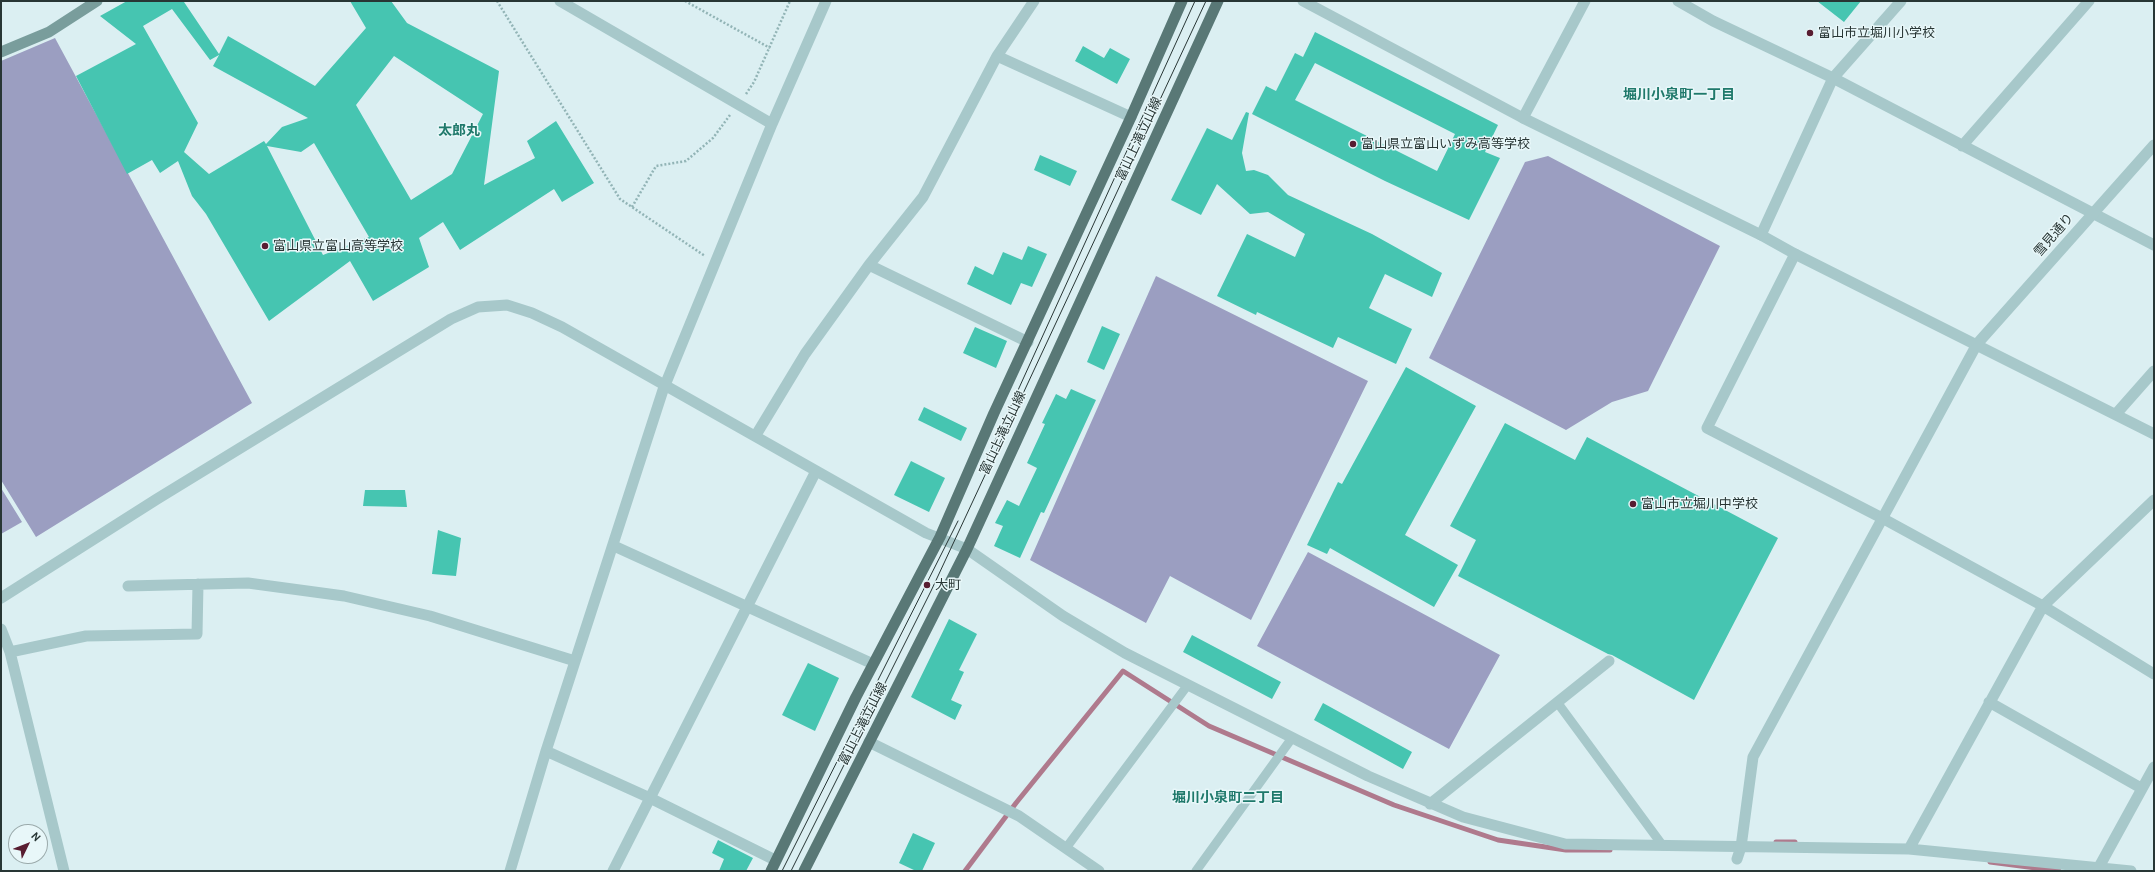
<!DOCTYPE html>
<html>
<head>
<meta charset="utf-8">
<style>
  body { margin:0 }
  #map { position:relative; width:2155px; height:872px; overflow:hidden; background:#dbeff2; font-family:Cabin,sans-serif }
  canvas { display:block }
  .frame { position:absolute; inset:0; border:2px solid #283635; pointer-events:none }
  .north { position:absolute; left:8px; top:824px; width:40px; height:40px; box-sizing:border-box; background:#e8f7f9; border:1px solid #9baaab; border-radius:50%; rotate:47deg; font-size:11px; font-weight:700; line-height:16px; text-align:center; color:#283635 }
  .north::after { content:''; display:block; margin:auto; width:14px; height:18px; background:#581d31; clip-path:polygon(50% 0,100% 100%,50% 72%,0 100%) }
</style>
</head>
<body>
<div id="map">
<canvas width="2155" height="872"></canvas>
<div class="frame"></div>
<div class="north">N</div>
</div>
<script>
const ctx = document.querySelector('canvas').getContext('2d');
ctx.lineJoin = 'round';
function paint(path, color) { ctx.fillStyle = color; ctx.fill(path, 'evenodd'); }
const shape = rows => new Path2D(rows.map(r => 'M' + r).join(''));
function stroke(path, color, width, dash) { ctx.strokeStyle = color; ctx.lineWidth = width; ctx.lineCap = dash ? 'butt' : 'round'; ctx.setLineDash(dash || []); ctx.stroke(path); }
function label(font, color, halo, rows, align = 'center') {
  ctx.font = font + ' Cabin,"Noto Sans JP",sans-serif'; ctx.lineWidth = 3; ctx.setLineDash([]); ctx.textBaseline = 'middle'; ctx.strokeStyle = halo; ctx.fillStyle = color; for (const [text, x, y, turn = 0] of rows) {
    ctx.save(); ctx.translate(x, y); ctx.rotate((+turn || 0) * Math.PI / 180); ctx.textAlign = isNaN(turn) ? turn : align; if (halo) ctx.strokeText(text, 0, 0); ctx.fillText(text, 0, 0); ctx.restore();
  }
}
paint(shape([
  [55,38,252,403,36,537,1,480,1,61],
  [1548,156,1720,246,1648,391,1612,402,1566,430,1429,358,1525,162],
  [1156,276,1368,381,1251,620,1170,576,1146,623,1030,560],
  [1,488,22,522,1,534],
  [1308,552,1500,655,1449,749,1257,646]
]), '#9b9ec1');
stroke(shape([
  [1776,842,1795,842],
  [1990,862,2059,871],
  [965,871,1016,803,1123,671,1209,726,1394,805,1498,840,1566,850,1610,850]
]), '#af7a8d', 5);
paint(shape([
  [127,1,186,1,184,2,219,54,228,36,315,86,366,28,350,1,391,1,407,23,499,71,484,185,535,158,527,141,556,121,594,183,562,202,554,189,460,250,443,222,419,238,429,267,373,301,350,261,269,321,206,214,192,196,178,161,160,173,152,160,127,174,76,76,136,44,100,16],
  [172,9,210,60,219,55,213,66,308,118,282,127,266,144,264,141,209,174,184,152,198,123,143,26],
  [394,56,483,114,452,174,411,200,356,105],
  [314,143,369,237,323,255,267,146,301,152],
  [1817,1,1861,1,1844,22],
  [1315,32,1498,125,1485,152,1500,158,1469,220,1385,181,1252,114,1266,86,1276,91,1295,53,1303,57],
  [1315,63,1455,134,1437,171,1295,100],
  [1083,46,1104,58,1110,48,1130,59,1117,84,1075,61],
  [1246,112,1249,113,1242,153,1246,171,1254,170,1268,175,1288,195,1372,234,1442,273,1432,297,1385,274,1369,308,1412,329,1396,364,1338,337,1333,348,1257,312,1256,315,1217,296,1247,234,1295,257,1305,234,1268,212,1250,214,1217,184,1201,215,1171,200,1207,128,1232,140],
  [1040,155,1077,171,1070,186,1034,170],
  [1028,246,1047,254,1032,287,1021,283,1011,305,967,284,975,266,993,275,1003,252,1022,260],
  [1102,326,1120,334,1104,370,1087,362],
  [975,327,1007,341,996,368,963,353],
  [1406,367,1476,406,1405,535,1458,565,1434,607,1330,548,1327,554,1307,545,1338,482,1342,484],
  [1071,389,1096,400,1044,513,1041,512,1020,558,994,546,1003,526,995,523,1007,500,1019,506,1037,468,1027,463,1045,424,1042,423,1056,394,1066,399],
  [924,407,967,428,961,441,918,420],
  [1505,423,1575,460,1587,437,1778,538,1694,700,1612,655,1608,654,1458,576,1476,540,1450,526],
  [911,461,945,478,929,512,894,495],
  [365,490,405,490,407,507,363,506],
  [438,530,461,538,456,576,432,574],
  [949,619,977,634,959,670,964,672,951,700,962,705,955,720,911,697],
  [1192,635,1281,682,1272,699,1183,652],
  [808,663,839,678,815,731,782,715],
  [1323,703,1412,752,1403,769,1314,720],
  [913,833,935,843,922,871,916,871,899,863],
  [718,840,753,858,746,871,719,871,724,859,712,853]
]), '#46c5b1');
stroke(shape([
  [497,1,620,199,705,256],
  [685,1,770,48],
  [746,94,754,82,790,1],
  [632,207,656,166,686,161,713,138,730,115]
]), '#92b4b6', 2.5, [2, 2]);
stroke(shape([
  [1557,702,1663,846],
  [1066,848,1187,686],
  [1196,871,1292,738]
]), '#a7c8ca', 9);
stroke(shape([
  [560,1,772,124],
  [1678,1,1713,21,1833,78,2154,245],
  [997,56,1131,117],
  [1523,118,1585,1],
  [1962,146,2089,1],
  [1761,235,1833,78,1901,1],
  [1795,254,1707,428,1882,518,2043,606,2154,674],
  [869,265,1028,342],
  [2116,414,2154,371],
  [756,435,805,354,869,265,923,197,997,56,1034,1],
  [614,546,873,664],
  [128,586,248,583,344,596,430,616,575,661],
  [1,598,157,499,451,319,478,307,507,305,532,313,562,327,926,533,967,549,1063,616,1125,653,1368,776,1463,817,1565,844,1909,849,2131,871],
  [1,629,10,652,64,871],
  [10,652,86,636,197,634,198,584],
  [1989,702,2141,788],
  [869,742,1019,816,1099,871],
  [546,751,650,798,775,860],
  [1430,804,1609,661],
  [1909,849,2043,606,2154,500],
  [1737,859,1741,847],
  [510,871,546,751,663,390,772,124,826,1],
  [613,871,816,471],
  [2098,871,2099,867,2154,767]
]), '#a7c8ca', 11);
stroke(shape([
  [1303,1,1523,118,1761,235,1795,254,2154,434],
  [1741,847,1753,757,1977,344,2154,145]
]), '#a7c8ca', 11);
stroke(shape([
  [1,52,49,32,97,1]
]), '#799d9c', 11);
stroke(shape([
  [771,871,856,697,940,537,994,413,1131,117,1182,1],
  [804,871,967,549,1218,1]
]), '#597876', 11);
stroke(shape([
  [984,465,1195,1],
  [782,871,958,521],
  [791,871,931,591,1206,1]
]), '#283635', 1);
for (const [x, y, r, color] of [
  [1810,33,4,"#581d31"],
  [1353,144,4,"#581d31"],
  [265,246,4,"#581d31"],
  [1633,504,4,"#581d31"],
  [927,585,4,"#581d31"]
]) { const dot = new Path2D(); dot.arc(x, y, r, 0, 2 * Math.PI); ctx.fillStyle = color; ctx.fill(dot); stroke(dot, '#e8f7f9', 1.5); }
label('13px', '#283635', '#e8f7f9', [
  ["富山市立堀川小学校",1818,33],
  ["富山県立富山いずみ高等学校",1361,144],
  ["富山県立富山高等学校",273,246],
  ["富山市立堀川中学校",1641,504],
  ["大町",935,585]
], 'left');
label('13px', '#283635', '#e8f7f9', [
  ["富山上滝立山線",1139,139,-65],
  ["雪見通り",2054,235,-49],
  ["富山上滝立山線",1003,433,-65],
  ["富山上滝立山線",863,724,-63]
]);
label('bold 14px', '#1f796b', '#e8f7f9', [
  ["堀川小泉町一丁目",1679,95],
  ["太郎丸",459,131],
  ["堀川小泉町二丁目",1228,798]
]);
</script>
</body>
</html>
